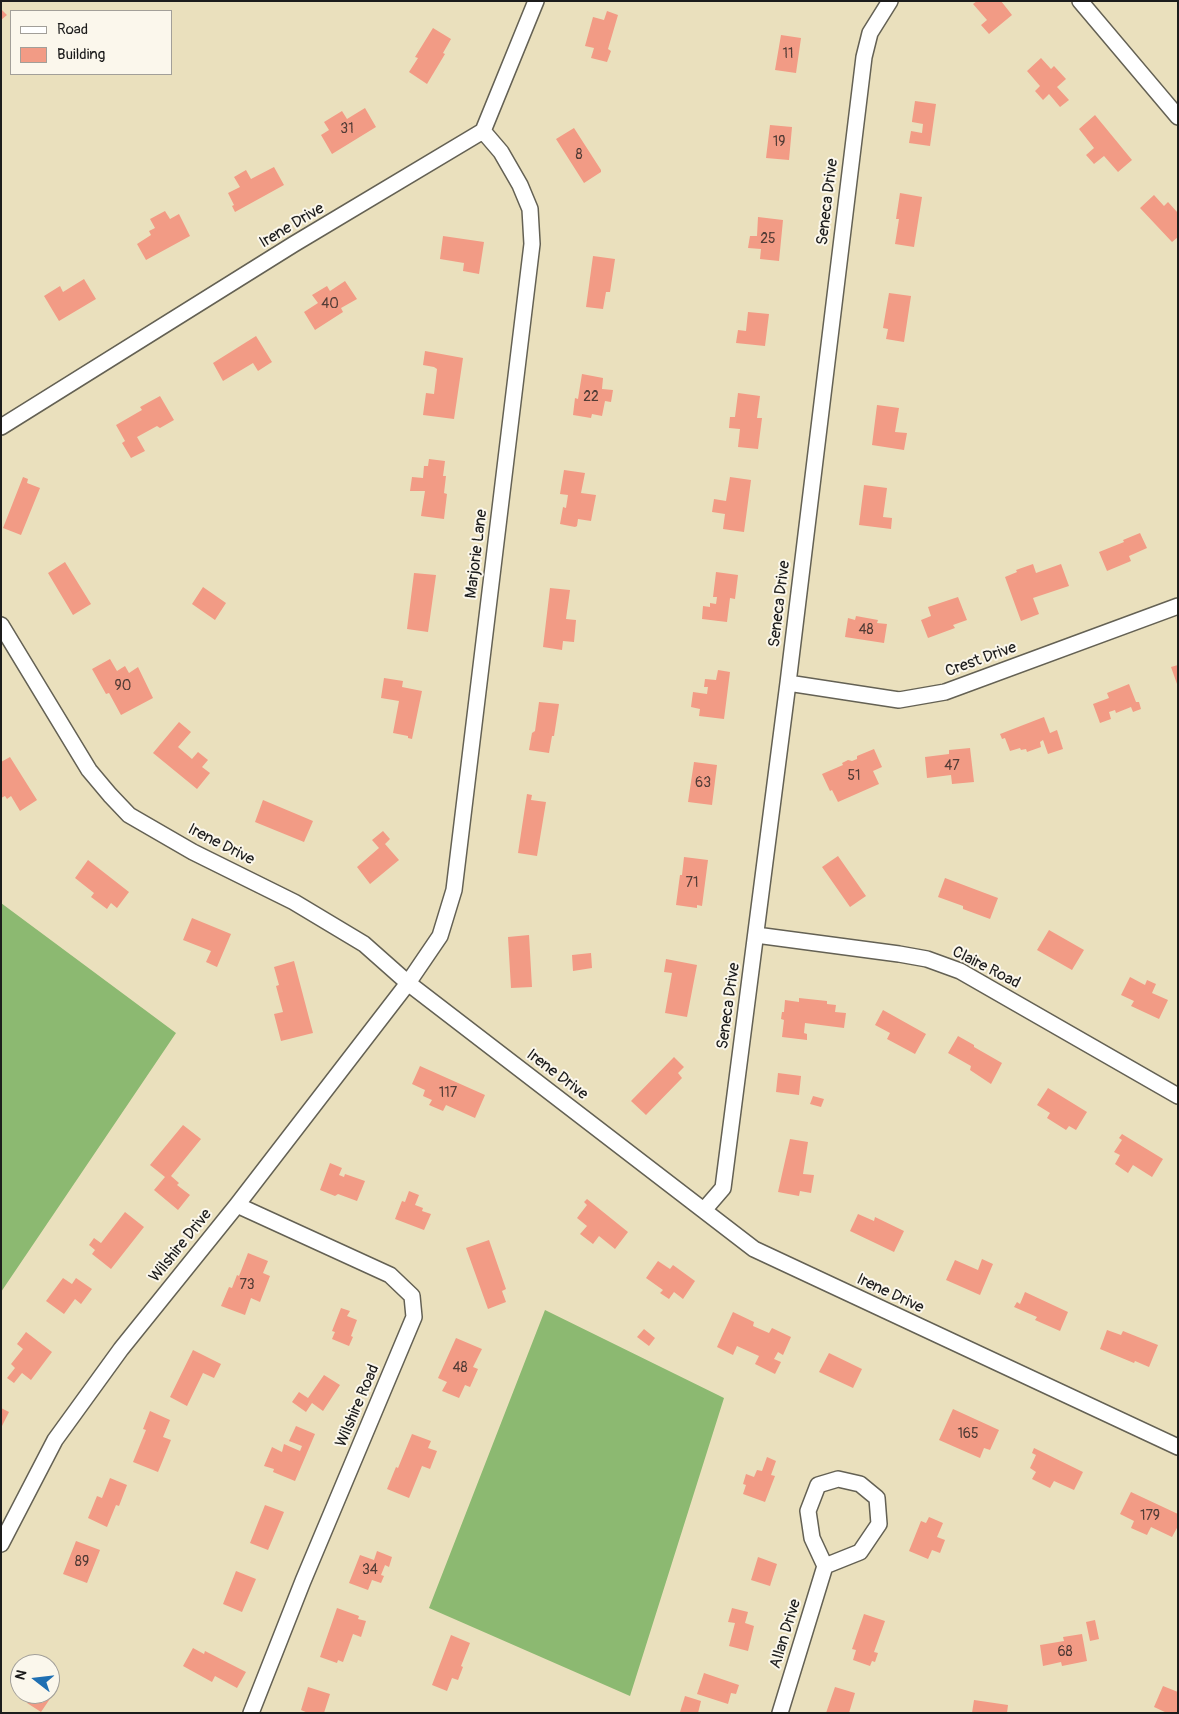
<!DOCTYPE html>
<html>
<head>
<meta charset="utf-8">
<style>
  body { margin:0 }
  #map { position:relative; width:1179px; height:1714px; overflow:hidden; background:#eae0bd; font-family:Pangolin,sans-serif }
  canvas { display:block }
  .frame { position:absolute; inset:0; border:2px solid #1c1c1c; pointer-events:none }
  .legend { position:absolute; left:10px; top:10px; width:162px; height:65px; box-sizing:border-box; background:#fbf7ec; border:1px solid #a29f99; margin:0; padding:6px 9px; list-style:none; font-size:15px; color:#1c1c1c }
  .legend li { display:flex; align-items:center; gap:10px; height:25px }
  .legend b { width:25px; border:1px solid #a29f99 }
  .north { position:absolute; left:10px; top:1654px; width:50px; height:50px; box-sizing:border-box; background:#fbf7ec; border:1px solid #a29f99; border-radius:50%; rotate:286deg; font-size:14px; font-weight:700; line-height:20px; text-align:center; color:#1c1c1c }
  .north::after { content:''; display:block; margin:auto; width:18px; height:22px; background:#1f6fb2; clip-path:polygon(50% 0,100% 100%,50% 72%,0 100%) }
</style>
</head>
<body>
<div id="map">
<canvas width="1179" height="1714"></canvas>
<div class="frame"></div>
<ul class="legend">
<li><b style="height:6px;background:#fff"></b>Road</li>
<li><b style="height:14px;background:#f29b85"></b>Building</li>
</ul>
<div class="north">N</div>
</div>
<script>
const ctx = document.querySelector('canvas').getContext('2d');
ctx.lineJoin = 'round';
function paint(path, color) { ctx.fillStyle = color; ctx.fill(path, 'evenodd'); }
const shape = rows => new Path2D(rows.map(r => 'M' + r).join(''));
function stroke(path, color, width, dash) { ctx.strokeStyle = color; ctx.lineWidth = width; ctx.lineCap = dash ? 'butt' : 'round'; ctx.setLineDash(dash || []); ctx.stroke(path); }
function label(font, color, halo, rows, align = 'center') {
  ctx.font = font + ' Pangolin,sans-serif'; ctx.lineWidth = 4; ctx.setLineDash([]); ctx.textBaseline = 'middle'; ctx.strokeStyle = halo; ctx.fillStyle = color; for (const [text, x, y, turn = 0] of rows) {
    ctx.save(); ctx.translate(x, y); ctx.rotate((+turn || 0) * Math.PI / 180); ctx.textAlign = isNaN(turn) ? turn : align; if (halo) ctx.strokeText(text, 0, 0); ctx.fillText(text, 0, 0); ctx.restore();
  }
}
paint(shape([
  [1,903,176,1033,1,1292],
  [545,1310,724,1398,630,1696,429,1608]
]), '#8cb971');
paint(shape([
  [977,1,1001,1,1012,15,989,34,981,25,987,20,973,4],
  [1,9,7,15,1,20],
  [607,11,618,15,608,49,611,51,607,62,591,58,594,48,585,46,593,17,604,20],
  [433,28,451,39,443,53,445,54,427,84,409,72,418,58,415,57],
  [781,35,801,38,796,73,775,70],
  [1041,58,1051,69,1054,66,1066,79,1057,87,1069,100,1060,107,1049,94,1043,100,1035,91,1040,86,1027,71],
  [915,101,936,104,930,146,909,143,911,131,922,133,923,124,912,122,912,121],
  [365,108,376,127,332,154,321,135,329,130,324,122,342,111,347,119],
  [1095,115,1132,160,1118,172,1104,156,1094,164,1086,155,1094,148,1079,129],
  [770,125,792,127,789,160,766,158],
  [574,128,601,170,601,172,584,183,556,139],
  [274,167,284,185,235,212,232,206,234,205,228,193,240,187,234,177,246,170,251,179],
  [900,193,922,197,914,247,895,244,899,219,896,219],
  [1154,195,1164,206,1168,202,1178,213,1178,237,1172,242,1140,208],
  [165,211,170,219,179,214,190,236,146,260,137,244,151,235,149,231,155,228,150,219],
  [758,217,783,220,779,261,760,259,761,249,748,248,750,236,757,236],
  [443,236,484,242,479,274,463,271,464,263,440,259],
  [593,256,615,259,610,292,606,292,603,309,586,307],
  [84,279,96,299,59,321,44,296,60,286,63,292],
  [345,281,357,299,341,308,343,312,315,330,304,312,318,303,312,295,327,286,330,291],
  [889,293,911,296,904,342,886,339,888,329,883,328],
  [748,312,769,314,765,346,736,343,738,330,746,331],
  [256,336,272,362,258,371,253,363,223,381,213,363],
  [425,351,463,358,454,419,423,415,426,393,434,394,437,369,434,367,423,365],
  [582,374,603,378,602,389,613,390,611,402,605,401,602,416,592,414,591,418,573,415,575,398,578,399],
  [738,393,760,396,757,418,762,418,758,449,738,447,740,429,729,428,730,417,735,417],
  [160,396,174,420,160,428,157,426,137,437,145,451,131,458,122,443,125,441,116,425,142,410,140,407],
  [877,405,899,408,895,432,907,433,904,450,872,445],
  [429,459,445,461,443,476,446,476,444,493,447,494,444,519,421,516,425,491,410,491,412,477,423,478,424,466,428,466],
  [564,470,585,473,581,493,596,495,591,521,578,519,577,526,575,527,560,524,563,507,566,508,568,495,560,494],
  [23,477,28,479,27,483,40,488,21,535,3,528],
  [730,477,751,480,744,532,723,529,725,514,712,512,714,499,726,501],
  [864,485,887,488,883,517,892,518,891,529,859,525],
  [1140,533,1147,548,1129,556,1131,561,1107,571,1099,552,1124,542,1123,540],
  [65,562,91,604,73,615,48,573],
  [1033,564,1036,573,1061,564,1069,586,1033,598,1039,614,1021,621,1005,577,1017,572,1016,570],
  [716,572,738,575,735,599,730,598,727,622,702,619,703,606,710,607,710,603,716,604,717,597,713,597],
  [414,573,436,575,428,632,407,629],
  [203,587,226,603,215,620,192,604],
  [550,588,570,590,566,619,576,620,574,642,563,641,562,650,543,647],
  [958,597,967,620,953,625,955,628,928,638,921,620,931,616,928,607],
  [856,616,878,620,877,623,887,624,884,643,845,637,848,618,855,620],
  [110,659,117,671,125,666,129,673,138,667,153,698,121,715,109,693,106,694,92,669],
  [1178,665,1178,684,1177,684,1171,667],
  [718,670,730,672,724,719,699,716,700,709,691,707,693,692,707,694,708,687,704,687,705,679,716,680],
  [384,678,403,681,402,687,422,691,412,739,408,738,408,736,393,733,399,701,381,698],
  [1129,684,1136,702,1139,702,1141,709,1133,712,1131,707,1116,713,1115,710,1109,712,1111,719,1100,723,1093,704,1109,698,1107,693],
  [539,702,559,704,554,736,552,736,549,753,529,750,532,733,535,731],
  [1044,717,1050,733,1057,730,1063,749,1048,754,1043,740,1040,742,1041,747,1027,752,1026,749,1021,750,1020,748,1010,751,1005,738,1002,739,1000,734],
  [179,722,191,732,178,747,192,759,198,752,208,760,202,767,210,773,197,789,153,753],
  [970,748,974,782,952,784,951,775,927,778,925,757,949,754,949,750],
  [874,749,882,767,873,771,879,784,838,802,832,790,830,791,822,774,843,765,842,763,848,760,852,761,857,759,857,756],
  [10,757,37,800,20,811,11,796,7,799,5,796,1,798,1,762],
  [694,762,717,765,712,805,688,802],
  [527,794,532,795,531,800,546,802,537,856,518,853],
  [263,800,313,821,304,842,255,822],
  [383,831,390,839,385,844,399,860,370,884,357,867,379,848,372,840],
  [838,856,866,896,850,907,822,867],
  [684,857,708,860,702,906,697,905,697,908,676,905,680,875,682,875],
  [88,860,129,892,117,908,111,903,107,909,91,897,94,893,75,878],
  [945,878,998,898,990,919,963,909,963,906,938,897],
  [192,918,231,934,217,967,206,962,211,951,183,940],
  [1049,930,1084,950,1072,970,1037,950],
  [529,935,532,987,511,988,508,937],
  [591,953,592,968,573,971,572,955],
  [666,959,697,965,687,1017,665,1013,672,973,664,972],
  [294,961,313,1033,281,1041,274,1014,283,1012,276,986,279,985,274,967],
  [1130,977,1145,985,1147,980,1156,984,1152,993,1168,1000,1159,1019,1131,1006,1134,1001,1121,995],
  [799,998,827,1001,827,1004,836,1005,835,1012,846,1013,844,1028,805,1023,804,1033,807,1034,807,1040,782,1037,784,1020,781,1019,782,1012,784,1012,785,1000,799,1002],
  [883,1010,926,1034,915,1054,887,1039,890,1033,875,1025],
  [958,1036,974,1045,974,1047,1002,1063,991,1084,970,1070,971,1066,948,1053],
  [674,1057,684,1067,678,1073,682,1078,646,1115,631,1101],
  [420,1066,485,1095,475,1118,446,1105,443,1111,429,1105,432,1100,423,1096,425,1090,412,1084],
  [778,1073,801,1076,799,1095,776,1092],
  [1048,1088,1087,1112,1076,1130,1069,1126,1066,1130,1047,1118,1050,1113,1037,1105],
  [813,1096,824,1099,821,1107,810,1104],
  [183,1125,201,1139,171,1176,179,1183,177,1185,190,1195,178,1210,154,1190,165,1177,150,1165],
  [1122,1134,1163,1159,1152,1177,1133,1165,1128,1173,1115,1164,1120,1155,1114,1152,1122,1140,1119,1138],
  [790,1139,808,1142,803,1174,814,1175,811,1193,800,1191,799,1196,778,1192],
  [330,1163,342,1168,339,1175,344,1177,345,1174,365,1181,357,1201,338,1194,335,1196,320,1190],
  [409,1191,419,1195,415,1205,423,1208,422,1211,431,1214,424,1230,395,1219,402,1201,405,1202],
  [587,1199,628,1232,615,1249,599,1236,593,1244,580,1234,587,1226,577,1218,587,1205,584,1202],
  [125,1212,144,1227,111,1269,92,1254,95,1250,89,1245,94,1238,101,1243],
  [858,1214,874,1221,875,1217,904,1231,894,1252,850,1231],
  [489,1240,506,1289,502,1291,506,1302,488,1309,466,1248],
  [248,1253,268,1261,263,1273,270,1276,260,1302,251,1298,245,1315,221,1306,229,1287,232,1288,237,1275,239,1276],
  [982,1259,993,1264,980,1295,946,1280,955,1260,978,1270],
  [658,1261,670,1269,673,1265,695,1281,683,1299,674,1292,669,1299,660,1293,663,1290,646,1278],
  [63,1278,72,1284,76,1278,92,1289,81,1304,75,1299,64,1314,46,1301],
  [1025,1292,1068,1312,1060,1331,1035,1320,1037,1317,1014,1307,1017,1302,1020,1304],
  [341,1308,350,1311,347,1316,357,1320,351,1336,353,1337,349,1346,332,1339,335,1332,332,1331],
  [733,1312,754,1322,753,1326,769,1333,772,1328,791,1337,783,1355,778,1352,774,1359,781,1362,775,1374,755,1364,759,1356,737,1346,733,1355,717,1347],
  [644,1329,655,1338,649,1346,637,1337],
  [1107,1330,1121,1335,1123,1331,1158,1345,1149,1367,1135,1361,1134,1363,1100,1349],
  [26,1332,52,1352,31,1380,22,1373,14,1383,7,1378,15,1368,11,1364,23,1349,17,1344],
  [456,1338,482,1349,473,1367,478,1369,470,1387,465,1385,459,1398,442,1391,447,1382,438,1378],
  [193,1350,221,1364,214,1378,203,1373,187,1406,170,1397],
  [829,1353,862,1369,853,1388,819,1372],
  [324,1375,340,1385,323,1411,312,1403,306,1412,292,1402,299,1392,308,1398],
  [1,1408,9,1412,1,1428],
  [953,1409,999,1430,990,1450,984,1448,980,1458,939,1440],
  [150,1411,170,1420,163,1437,171,1440,158,1472,133,1462,146,1430,143,1429],
  [296,1426,315,1434,295,1481,273,1472,274,1469,264,1466,272,1447,282,1452,284,1444,300,1451,302,1446,289,1441],
  [412,1434,431,1441,428,1448,437,1451,430,1469,422,1466,409,1498,387,1489,396,1467,398,1468],
  [1034,1448,1083,1472,1074,1490,1054,1481,1050,1488,1032,1479,1036,1472,1030,1468,1036,1455,1032,1453],
  [767,1457,776,1461,771,1475,775,1476,765,1502,743,1494,746,1485,743,1484,746,1474,754,1477,757,1470,762,1471],
  [110,1478,127,1485,119,1506,116,1505,107,1527,88,1518,97,1496,102,1498],
  [1131,1492,1178,1514,1178,1526,1172,1537,1151,1527,1147,1535,1131,1528,1134,1521,1120,1514],
  [265,1505,284,1512,268,1550,250,1543],
  [929,1517,943,1523,937,1537,945,1540,940,1553,932,1550,928,1559,909,1551,921,1521,926,1523],
  [76,1541,100,1550,87,1583,63,1574],
  [377,1551,392,1557,389,1567,385,1565,381,1575,384,1576,381,1583,372,1580,368,1590,349,1583,360,1555,374,1560],
  [758,1557,777,1564,770,1586,751,1580],
  [236,1571,256,1579,242,1612,223,1604],
  [337,1608,359,1616,358,1619,366,1621,361,1637,353,1634,343,1662,338,1660,337,1663,320,1657],
  [732,1608,748,1612,745,1623,754,1626,748,1651,729,1646,735,1623,728,1622],
  [864,1614,885,1621,874,1652,878,1653,875,1662,872,1661,870,1666,853,1660,856,1650,852,1649],
  [1095,1620,1099,1639,1090,1641,1086,1622],
  [1082,1634,1087,1661,1062,1666,1061,1662,1043,1666,1040,1645,1064,1641,1063,1637],
  [451,1635,470,1643,461,1666,463,1667,458,1680,452,1678,447,1691,432,1685],
  [193,1648,204,1654,205,1651,246,1672,237,1688,215,1676,212,1682,183,1666],
  [704,1673,739,1685,736,1694,731,1693,728,1704,697,1694],
  [50,1681,58,1687,41,1712,27,1703,32,1696,30,1694,50,1694],
  [1163,1686,1178,1692,1178,1713,1167,1713,1154,1707],
  [308,1687,330,1694,324,1713,308,1713,301,1710],
  [835,1687,855,1693,849,1713,826,1713],
  [685,1696,701,1701,698,1713,680,1712],
  [974,1700,1008,1705,1007,1713,972,1713]
]), '#f29b85');
const street = shape([
  [1080,1,1178,117],
  [1,427,294,244,483,131,536,1],
  [1,625,89,770,110,795,129,815,193,852,294,902,364,944,408,983,754,1249,1178,1447],
  [788,683,899,700,945,692,1178,606],
  [756,935,899,954,927,959,960,971,1178,1096],
  [237,1205,390,1275,412,1296,414,1317,303,1581,251,1713],
  [704,1210,723,1188,788,683,864,57,870,33,890,1],
  [1,1544,55,1440,121,1349,237,1205,408,983,440,936,454,890,532,244,530,209,520,185,501,152,483,131],
  [780,1713,825,1566,812,1538,808,1511,818,1485,838,1479,860,1484,877,1498,879,1524,860,1552,825,1566]
]);
stroke(street, '#646154', 18);
stroke(street, '#fff', 15);
label('14px', '#523c36', null, [
  ["11",788,54],
  ["31",347,129],
  ["19",779,142],
  ["8",579,155],
  ["25",768,239],
  ["40",330,304],
  ["22",591,397],
  ["48",866,630],
  ["90",123,686],
  ["47",952,766],
  ["51",854,776],
  ["63",703,783],
  ["71",692,883],
  ["117",448,1093],
  ["73",247,1285],
  ["48",460,1368],
  ["165",968,1434],
  ["179",1150,1516],
  ["89",82,1562],
  ["34",370,1570],
  ["68",1065,1652]
]);
label('16px', '#1c1c1c', '#fbf7ec', [
  ["Seneca Drive",828,202,-83],
  ["Irene Drive",292,226,-31],
  ["Marjorie Lane",477,554,-83],
  ["Seneca Drive",780,604,-83],
  ["Crest Drive",981,660,-20],
  ["Irene Drive",221,845,27],
  ["Claire Road",986,968,27],
  ["Seneca Drive",729,1006,-82],
  ["Irene Drive",557,1075,37],
  ["Wilshire Drive",181,1246,-51],
  ["Irene Drive",890,1294,25],
  ["Wilshire Road",358,1406,-67],
  ["Allan Drive",786,1634,-73]
]);
</script>
</body>
</html>
